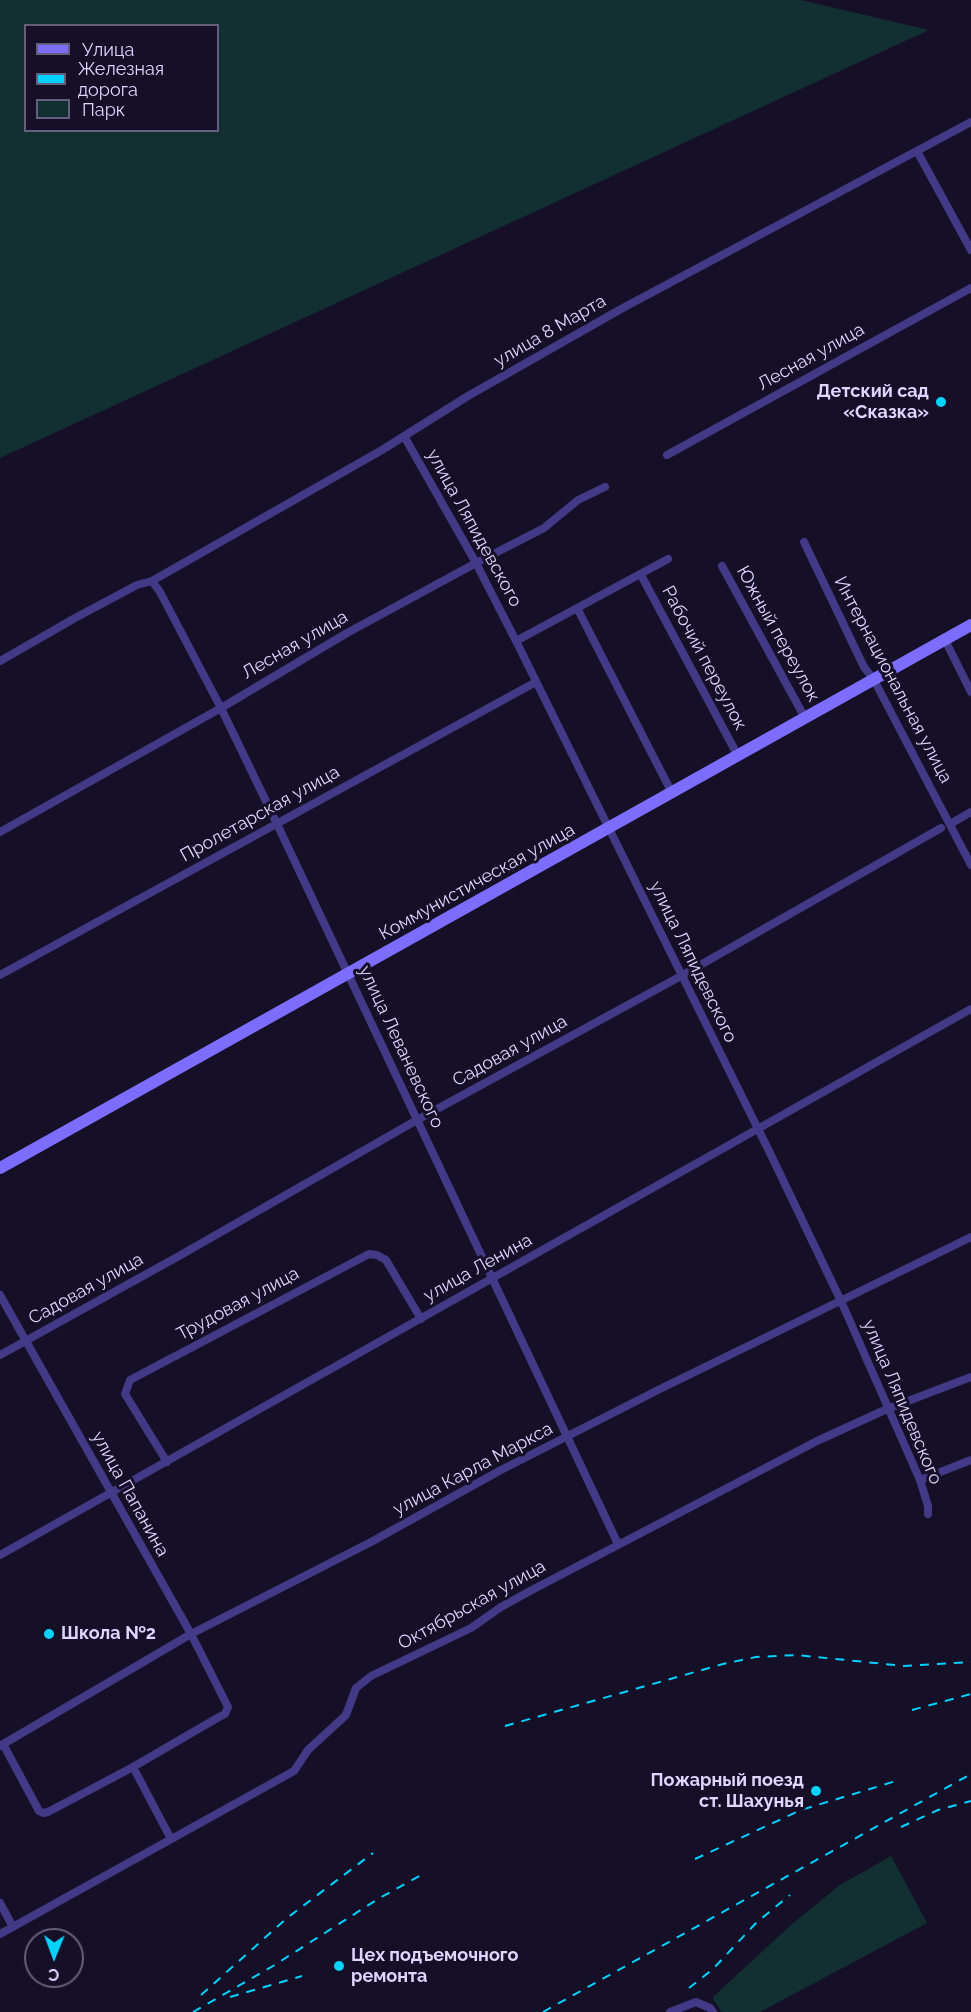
<!DOCTYPE html>
<html>
<head>
<meta charset="utf-8">
<style>
	body { margin:0 }
	#map { position:relative; width:971px; height:2012px; overflow:hidden; background:#150f28; font-family:Raleway,sans-serif }
	canvas { display:block }
	.legend { position:absolute; left:24px; top:24px; width:195px; height:108px; box-sizing:border-box; background:#150f28; border:2px solid #655f7e; margin:0; padding:8px 10px; list-style:none; font-size:18px; color:#ded6ff }
	.legend li { display:flex; align-items:center; gap:12px; height:30px }
	.legend b { width:30px; border:2px solid #655f7e }
	.north { position:absolute; left:24px; top:1928px; width:60px; height:60px; box-sizing:border-box; background:#150f28; border:2px solid #655f7e; border-radius:50%; rotate:181deg; font-size:16px; font-weight:700; line-height:24px; text-align:center; color:#ded6ff }
	.north::after { content:''; display:block; margin:auto; width:21px; height:27px; background:#02d2ff; clip-path:polygon(50% 0,100% 100%,50% 72%,0 100%) }
</style>
</head>
<body>
<div id="map">
<canvas width="971" height="2012"></canvas>
<ul class="legend">
<li><b style="height:8px;background:#7c6dff"></b>Улица</li>
<li><b style="height:8px;background:#02d2ff"></b>Железная дорога</li>
<li><b style="height:16px;background:#123032"></b>Парк</li>
</ul>
<div class="north">С</div>
</div>
<script>
const ctx = document.querySelector('canvas').getContext('2d');
ctx.lineJoin = 'round';
function fillPath(path, color) { ctx.fillStyle = color; ctx.fill(path, 'evenodd'); }
const toPath = rows => new Path2D(rows.map(r => 'M' + r).join(''));
function strokePath(path, color, width, dash) { ctx.strokeStyle = color; ctx.lineWidth = width; ctx.lineCap = dash ? 'butt' : 'round'; ctx.setLineDash(dash || []); ctx.stroke(path); }
function write(font, color, halo, rows, align = 'center') {
  ctx.font = font + ' Raleway,sans-serif'; ctx.lineWidth = 6; ctx.setLineDash([]); ctx.textBaseline = 'middle'; ctx.strokeStyle = halo; ctx.fillStyle = color; for (const [text, x, y, turn = 0] of rows) {
    ctx.save(); ctx.translate(x, y); ctx.rotate((+turn || 0) * Math.PI / 180); ctx.textAlign = isNaN(turn) ? turn : align; if (halo) ctx.strokeText(text, 0, 0); ctx.fillText(text, 0, 0); ctx.restore();
  }
}
fillPath(toPath([
	[0,0,801,0,929,30,0,458],
	[26,26,218,26,218,130,26,130],
	[891,1856,927,1923,760,2012,722,2012,713,1999,714,1996,792,1924,840,1885]
]), '#123032');
strokePath(toPath([
	[917,151,971,250],
	[404,436,476,563,516,641,769,1151,841,1301,920,1480,928,1506,928,1514],
	[667,455,971,288],
	[804,542,864,667,874,680,971,865],
	[722,566,805,718],
	[641,575,738,756],
	[152,581,382,450,468,396,621,309,971,122],
	[577,608,672,793],
	[945,640,971,692],
	[516,641,668,559],
	[0,661,75,618,137,585,152,581,160,592,221,708,277,824,618,1544],
	[950,824,971,812],
	[0,832,221,708,347,633,476,563,544,528,578,500,605,487],
	[0,975,536,682],
	[0,1295,191,1634,228,1707,225,1714,219,1717,133,1767,48,1812,43,1813,39,1811,3,1744],
	[0,1355,179,1256,417,1120,681,976,941,828],
	[167,1462,125,1394,130,1380,369,1254,377,1255,386,1260,421,1319],
	[920,1480,971,1460],
	[0,1555,971,1009],
	[0,1746,191,1634,371,1542,501,1470,660,1389,971,1237],
	[133,1767,171,1839],
	[0,1903,13,1927],
	[0,1934,294,1771,308,1750,346,1715,356,1688,371,1676,471,1628,501,1607,530,1591,817,1441,887,1409,971,1377],
	[670,2012,696,2002,710,2008,713,2012]
]), '#433a87', 8);
strokePath(toPath([
	[0,1168,971,625]
]), '#7c6dff', 12);
strokePath(toPath([
	[912,1710,971,1694],
	[505,1726,723,1664,756,1657,797,1655,904,1666,971,1662],
	[901,1827,938,1810,971,1801],
	[695,1859,801,1810,896,1781],
	[689,1988,713,1969,756,1923,790,1895],
	[201,1995,287,1918,373,1853],
	[230,1997,302,1976],
	[193,2012,273,1966,378,1899,423,1874],
	[543,2012,971,1774]
]), '#02d2ff', 2, [9, 8]);
for (const [x, y, r, color] of [
	[941,402,6,"#02d2ff"],
	[49,1634,6,"#02d2ff"],
	[816,1791,6,"#02d2ff"],
	[339,1966,6,"#02d2ff"]
]) { const dot = new Path2D(); dot.arc(x, y, r, 0, 2 * Math.PI); ctx.fillStyle = color; ctx.fill(dot); strokePath(dot, '#150f28', 2); }
write('18px', '#ded6ff', '#150f28', [
	["улица 8 Марта",550,331,-30],
	["Лесная улица",811,357,-29],
	["улица Ляпидевского",474,528,61],
	["Южный переулок",778,634,61],
	["Лесная улица",295,645,-30],
	["Рабочий переулок",704,658,62],
	["Интернациональная улица",893,680,62],
	["Пролетарская улица",260,814,-29],
	["Коммунистическая улица",477,882,-29],
	["улица Ляпидевского",693,962,64],
	["улица Леваневского",401,1047,65],
	["Садовая улица",510,1051,-29],
	["улица Ленина",478,1268,-29],
	["Садовая улица",86,1289,-29],
	["Трудовая улица",238,1304,-28],
	["улица Ляпидевского",902,1402,67],
	["улица Карла Маркса",473,1469,-28],
	["улица Папанина",130,1494,61],
	["Октябрьская улица",472,1605,-29]
]);
write('bold 18px', '#ded6ff', '#150f28', [
	["Детский сад",929,392],
	["«Сказка»",929,413],
	["Школа №2",61,1634,"left"],
	["Пожарный поезд",804,1781],
	["ст. Шахунья",804,1802],
	["Цех подъемочного",351,1956,"left"],
	["ремонта",351,1977,"left"]
], 'right');
</script>
</body>
</html>
